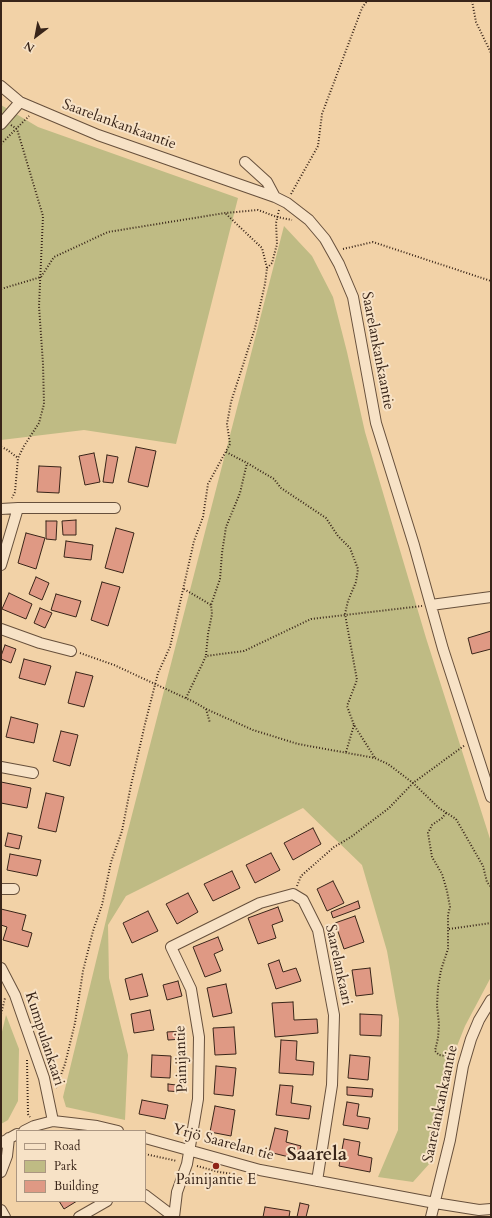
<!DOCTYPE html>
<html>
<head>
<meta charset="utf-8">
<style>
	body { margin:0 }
	#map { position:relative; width:492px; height:1218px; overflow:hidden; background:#f2d2a7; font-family:Cardo,serif }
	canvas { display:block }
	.frame { position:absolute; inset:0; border:2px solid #392519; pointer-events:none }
	.legend { position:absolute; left:16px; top:1130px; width:130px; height:72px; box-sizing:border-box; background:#f7e2c6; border:1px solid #ab9681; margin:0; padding:5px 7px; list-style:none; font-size:12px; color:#392519 }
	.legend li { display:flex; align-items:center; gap:8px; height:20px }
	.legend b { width:20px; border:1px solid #ab9681 }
	.north { position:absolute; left:16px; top:16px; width:40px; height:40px; -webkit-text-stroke:3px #f7e2c6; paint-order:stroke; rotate:212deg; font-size:11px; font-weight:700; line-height:16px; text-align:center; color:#392519 }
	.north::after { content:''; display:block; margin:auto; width:14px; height:18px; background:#392519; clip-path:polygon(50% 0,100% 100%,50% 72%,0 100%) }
</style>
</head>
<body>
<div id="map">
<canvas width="492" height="1218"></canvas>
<div class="frame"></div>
<ul class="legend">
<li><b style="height:5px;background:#f7e2c6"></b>Road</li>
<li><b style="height:11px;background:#bfbb84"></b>Park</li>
<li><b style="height:11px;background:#df9984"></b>Building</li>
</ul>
<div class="north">N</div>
</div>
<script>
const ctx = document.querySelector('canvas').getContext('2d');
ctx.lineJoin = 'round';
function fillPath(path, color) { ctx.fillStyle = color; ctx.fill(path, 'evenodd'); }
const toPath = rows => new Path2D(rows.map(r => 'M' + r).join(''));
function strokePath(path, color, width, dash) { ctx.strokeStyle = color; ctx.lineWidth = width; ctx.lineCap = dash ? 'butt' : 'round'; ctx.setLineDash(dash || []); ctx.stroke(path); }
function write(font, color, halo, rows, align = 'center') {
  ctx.font = font + ' Cardo,serif'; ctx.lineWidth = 4; ctx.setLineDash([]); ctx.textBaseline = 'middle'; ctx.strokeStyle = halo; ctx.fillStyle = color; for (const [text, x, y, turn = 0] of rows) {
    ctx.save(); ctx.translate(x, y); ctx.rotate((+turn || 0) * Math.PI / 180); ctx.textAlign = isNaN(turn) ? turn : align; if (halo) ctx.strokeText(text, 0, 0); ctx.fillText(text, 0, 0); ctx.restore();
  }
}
fillPath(toPath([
	[1,105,38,127,238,198,176,444,84,430,1,440],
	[284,226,312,256,333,297,347,352,365,432,426,638,491,842,491,977,465,1026,449,1066,430,1163,413,1182,378,1177,398,1130,399,1019,387,951,362,865,303,808,126,896,108,925,109,978,128,1055,125,1120,66,1107,63,1097,126,838],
	[6,1015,19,1049,18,1101,8,1120,1,1124,1,1036]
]), '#bfbb84');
const building = toPath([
	[136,447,156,451,148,487,128,482,136,447],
	[94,453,100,482,85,485,79,456,94,453],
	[107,455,118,457,113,483,103,482,107,455],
	[39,466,61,467,59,493,37,492,39,466],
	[76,520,76,535,63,535,62,521,76,520],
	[46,521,57,521,56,540,46,539,46,521],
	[116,528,134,533,123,573,105,568,116,528],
	[26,533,45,538,36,569,18,563,26,533],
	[66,541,93,545,91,560,64,557,66,541],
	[36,577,49,583,42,600,29,594,36,577],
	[102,582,120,587,108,626,91,620,102,582],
	[9,593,32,604,26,619,2,609,9,593],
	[56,594,81,601,76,617,51,610,56,594],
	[40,608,52,613,45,628,34,623,40,608],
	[491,631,491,649,472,654,468,638,491,631],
	[5,645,16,649,11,663,1,659,1,656,5,645],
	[24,659,51,666,45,685,19,678,24,659],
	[76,672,93,676,84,707,68,703,76,672],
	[11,717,38,724,34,743,6,737,11,717],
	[61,731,78,735,70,766,53,761,61,731],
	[1,782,31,788,27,808,1,803,1,782],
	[46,793,64,797,56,832,38,828,46,793],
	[313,828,321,844,293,860,284,843,313,828],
	[8,833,22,836,19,849,5,846,8,833],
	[271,853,280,870,255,883,246,865,271,853],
	[10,854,41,860,37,876,7,870,10,854],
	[232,871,240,888,213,901,204,884,232,871],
	[333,881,344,903,327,911,317,889,333,881],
	[188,893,198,912,177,924,166,904,188,893],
	[358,901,360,908,333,918,331,912,358,901],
	[278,907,283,921,272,925,276,938,258,944,248,918,278,907],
	[1,909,26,915,22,930,32,933,28,947,3,940,7,927,1,925,1,909],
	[148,911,158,931,132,943,123,923,148,911],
	[355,916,364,942,344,949,335,923,355,916],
	[218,937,223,950,214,954,221,971,205,977,193,947,218,937],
	[279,960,283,972,296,968,301,981,276,989,268,964,279,960],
	[370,968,373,994,356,996,352,970,370,968],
	[142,974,148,996,130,1000,125,979,142,974],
	[178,981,182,996,167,1000,163,985,178,981],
	[226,984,232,1013,213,1017,207,988,226,984],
	[293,1002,294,1020,317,1019,318,1033,275,1037,272,1003,293,1002],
	[150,1010,154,1030,134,1033,131,1014,150,1010],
	[360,1014,382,1015,381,1036,360,1035,360,1014],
	[234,1027,236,1054,215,1055,213,1028,234,1027],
	[183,1031,183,1039,168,1040,167,1032,183,1031],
	[281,1040,297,1041,296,1060,314,1062,313,1075,279,1073,281,1040],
	[152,1055,171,1056,170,1078,151,1077,152,1055],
	[350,1055,370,1057,368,1080,348,1078,350,1055],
	[216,1066,236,1068,233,1096,214,1094,216,1066],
	[168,1084,184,1086,183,1092,168,1091,168,1084],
	[280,1085,293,1086,291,1103,311,1106,309,1119,276,1115,280,1085],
	[347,1087,373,1089,372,1097,347,1095,347,1087],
	[142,1100,168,1105,165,1119,139,1114,142,1100],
	[347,1102,359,1104,357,1116,370,1118,368,1129,343,1125,347,1102],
	[215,1106,235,1110,231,1136,210,1132,215,1106],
	[275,1128,288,1131,286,1142,301,1146,297,1159,269,1152,275,1128],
	[344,1139,360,1142,358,1155,372,1158,370,1172,339,1166,344,1139],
	[59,1201,77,1201,64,1209,59,1201],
	[300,1203,309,1205,306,1217,297,1217,300,1203],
	[265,1207,290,1211,289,1217,263,1217,265,1207]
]);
fillPath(building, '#df9984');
strokePath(building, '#392519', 1);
const minor = toPath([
	[1,86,20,102,98,135,275,197,287,203,309,220,325,239,339,264,353,297,376,423,414,545,443,649,491,797],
	[1,124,20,102],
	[245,162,267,182,275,197],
	[1,509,18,508],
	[1,565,18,508,115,508],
	[431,605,491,597],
	[1,629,40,643,71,651],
	[1,767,33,773],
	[1,889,14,889],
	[1,968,15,995,44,1078,53,1121],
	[24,1131,34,1126,53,1121,97,1126,118,1131],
	[145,1138,260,1170,435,1203,479,1210,491,1209],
	[1,1143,17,1134],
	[1,1172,7,1156,9,1138],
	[145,1195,174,1217],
	[1,1210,5,1217],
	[79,1217,107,1201],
	[174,1217,177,1192,187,1164,198,1099,199,1037,191,989,171,947,260,903,293,894,303,900,318,930,334,1015,332,1085,317,1181],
	[431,1217,450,1140,463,1066,471,1039,479,1020,491,1000]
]);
strokePath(minor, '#67503c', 12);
strokePath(toPath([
	[472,1,476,22,491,53],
	[11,125,17,129,43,216,39,306,43,364,44,404,39,423,24,446,18,458,15,492,12,498],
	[1,144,29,116],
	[291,194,318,146,322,114,362,8,367,1],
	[343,249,373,242,491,281],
	[267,268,272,263,277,244,276,223,279,210],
	[1,289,41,277,54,257,108,232,225,213,258,210,277,217,292,220],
	[1,447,6,449,18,458],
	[226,452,247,463,274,479,281,488,326,518,338,536,350,548,358,569,356,582,348,601,345,614,357,680,347,706,354,725,375,758],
	[184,589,211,605],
	[80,653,114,665,194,702,206,709,210,723],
	[206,655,208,634,212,614,211,605,220,579,222,553,226,527,240,493,247,463],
	[186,698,206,656,244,651,311,619,422,606],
	[206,709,253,730,298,744,375,758,388,764,413,783,439,808,456,819,483,866,487,882,491,887],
	[346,752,354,725],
	[446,813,442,818,432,825,428,833,432,857,442,874,447,891,450,907,448,915,448,949,441,970,438,987,437,1006,439,1024,438,1038,435,1051,439,1055,455,1057],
	[297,886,301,876,334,847,351,837,389,808,413,783,465,745],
	[449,929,491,923],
	[1,1014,5,998],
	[27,1060,28,1114,30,1117],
	[56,1088,65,1064,75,1023,83,971,93,931,102,905,111,862,122,831,131,785,145,724,158,673,170,647,194,541,203,517,208,484,230,444,227,424,231,402,255,328,265,284,267,268,262,248,225,213],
	[145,1154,177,1161],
	[197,1166,219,1172,233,1174]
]), '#392519', 2, [1, 2]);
strokePath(minor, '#f7e2c6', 10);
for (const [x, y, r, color] of [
	[216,1166,4,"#8f2418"]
]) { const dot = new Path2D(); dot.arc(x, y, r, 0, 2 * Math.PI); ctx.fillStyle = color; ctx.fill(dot); strokePath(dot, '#f7e2c6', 1.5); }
write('15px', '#392519', '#f7e2c6', [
	["Saarelankankaantie",119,125,20],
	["Saarelankankaantie",377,351,79],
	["Saarelankaari",338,965,78],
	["Kumpulankaari",44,1039,72],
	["Painijantie",182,1059,-92],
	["Saarelankankaantie",441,1104,-78],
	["Yrjö Saarelan tie",223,1143,15]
]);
write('15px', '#392519', '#f7e2c6', [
	["Painijantie E",216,1181]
]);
write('bold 19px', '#392519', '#f7e2c6', [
	["Saarela",317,1156]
]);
</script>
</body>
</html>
